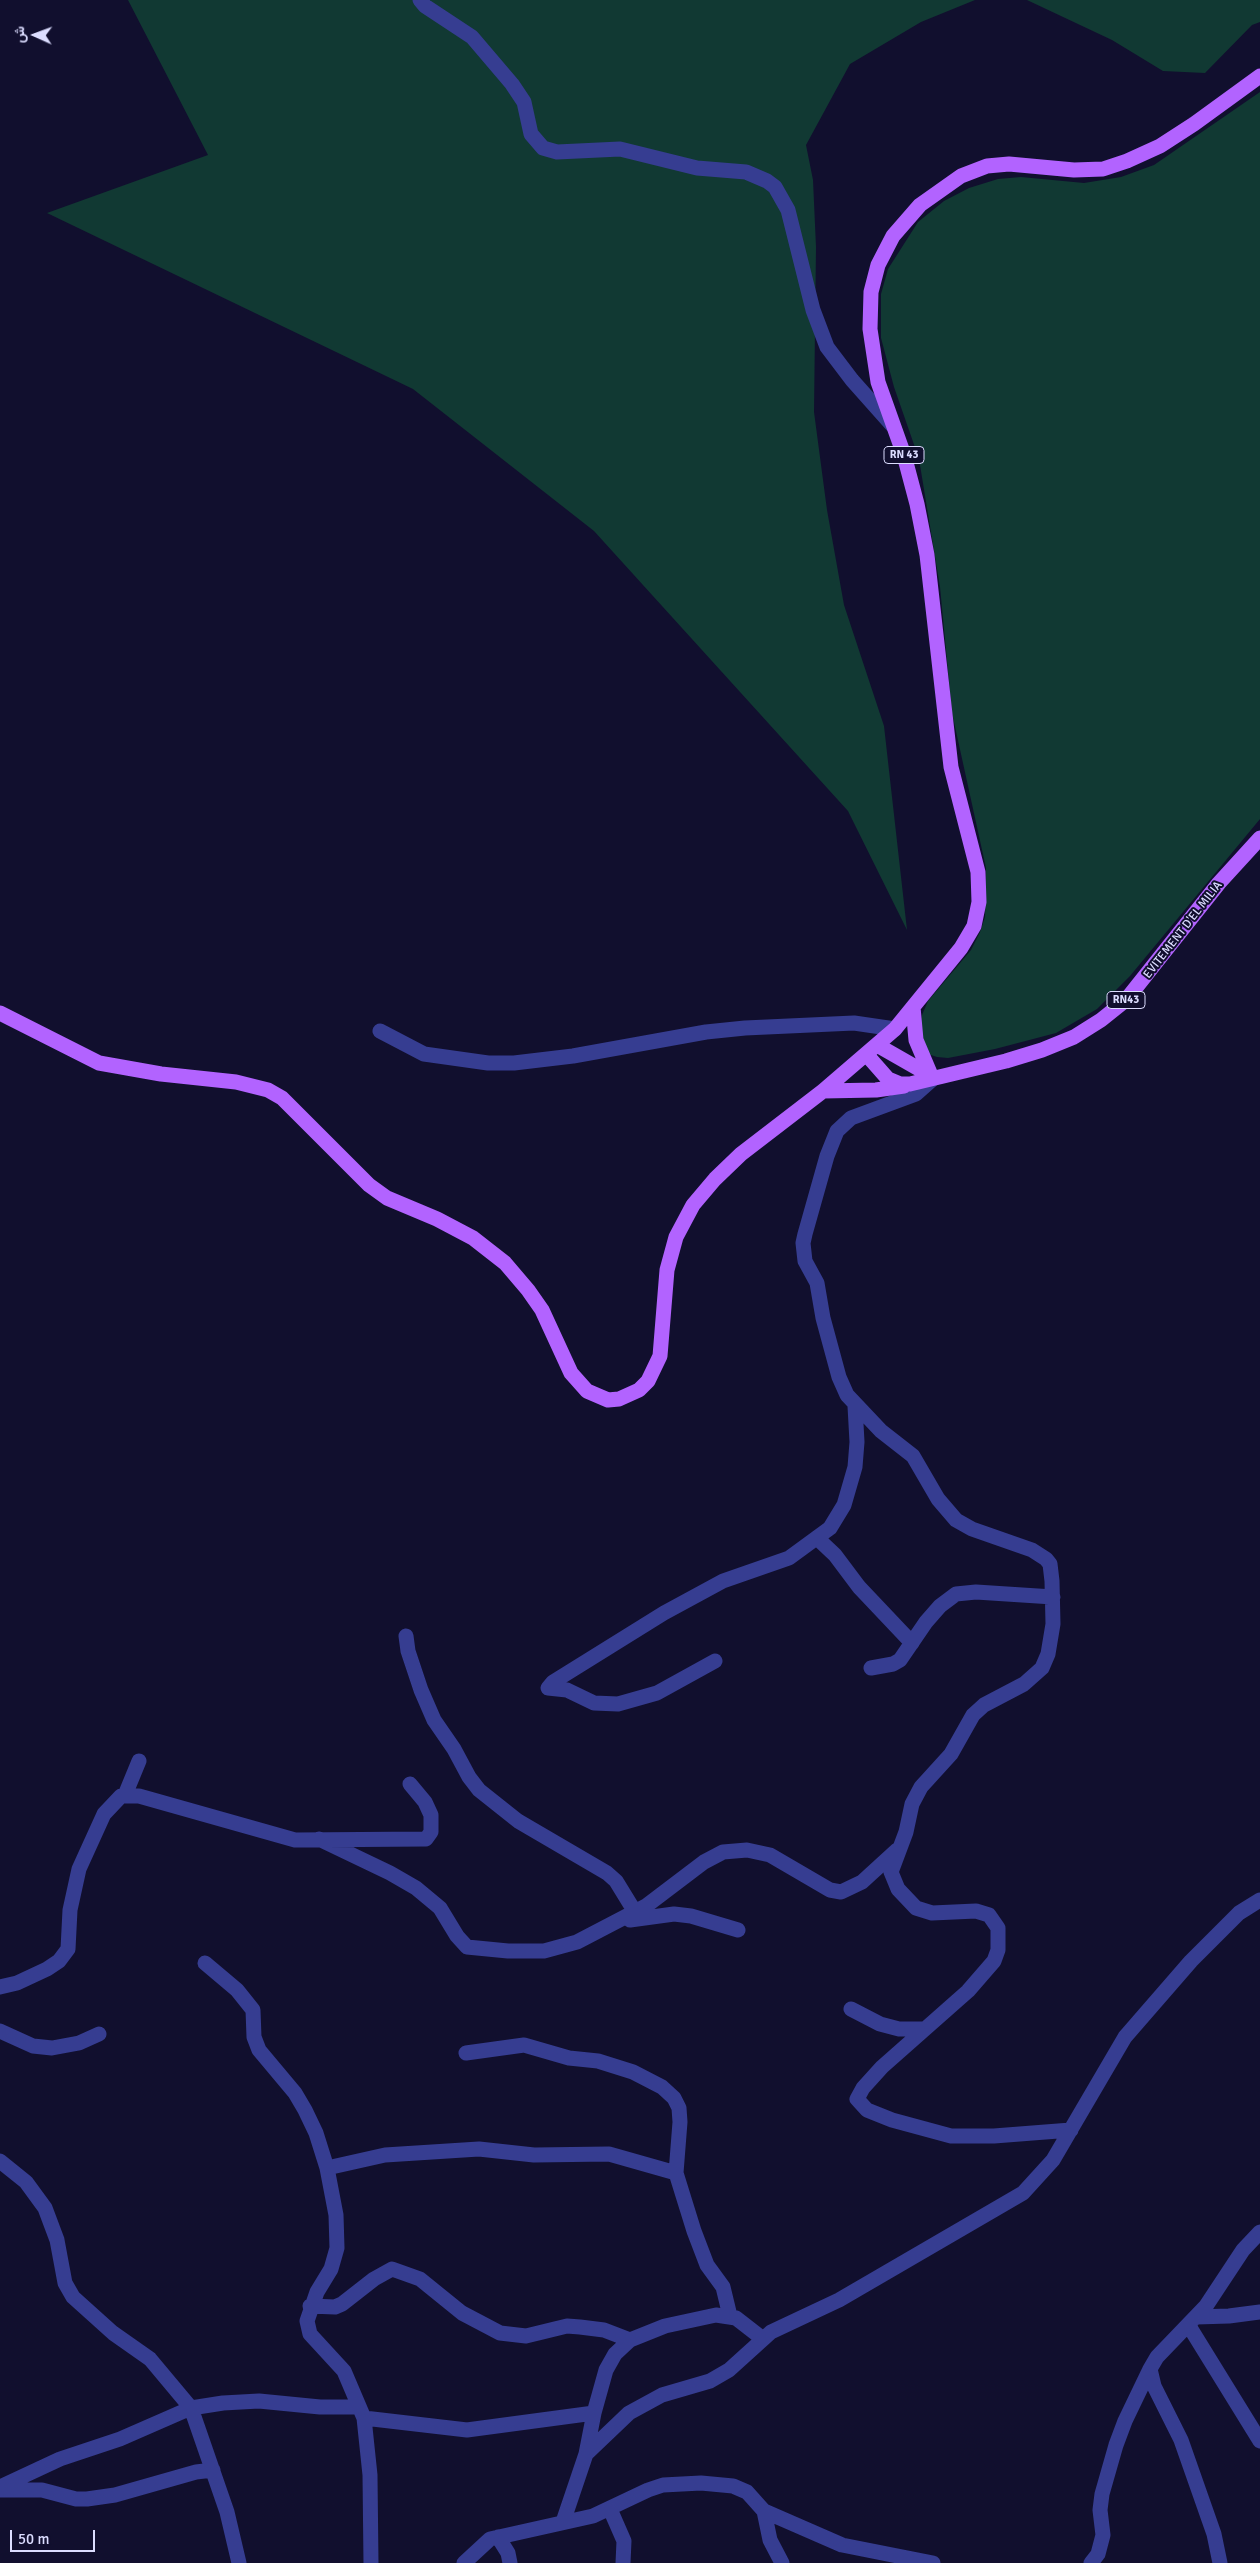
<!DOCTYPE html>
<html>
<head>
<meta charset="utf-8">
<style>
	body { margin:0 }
	#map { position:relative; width:1260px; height:2563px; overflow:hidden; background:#110f2e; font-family:Signika,Vazirmatn,sans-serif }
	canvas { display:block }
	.north { position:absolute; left:10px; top:10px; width:50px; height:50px; -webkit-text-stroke:4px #110f2e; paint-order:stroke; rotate:272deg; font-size:14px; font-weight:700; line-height:20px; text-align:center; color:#dcddff }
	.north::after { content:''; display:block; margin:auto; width:18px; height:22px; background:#dcddff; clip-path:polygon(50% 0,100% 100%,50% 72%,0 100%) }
	.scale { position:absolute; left:10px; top:2530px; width:85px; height:22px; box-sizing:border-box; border:2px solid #dcddff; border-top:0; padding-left:6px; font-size:15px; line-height:18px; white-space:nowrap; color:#dcddff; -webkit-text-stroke:4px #110f2e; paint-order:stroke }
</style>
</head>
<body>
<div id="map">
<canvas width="1260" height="2563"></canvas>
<div class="north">ش</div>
<div class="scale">50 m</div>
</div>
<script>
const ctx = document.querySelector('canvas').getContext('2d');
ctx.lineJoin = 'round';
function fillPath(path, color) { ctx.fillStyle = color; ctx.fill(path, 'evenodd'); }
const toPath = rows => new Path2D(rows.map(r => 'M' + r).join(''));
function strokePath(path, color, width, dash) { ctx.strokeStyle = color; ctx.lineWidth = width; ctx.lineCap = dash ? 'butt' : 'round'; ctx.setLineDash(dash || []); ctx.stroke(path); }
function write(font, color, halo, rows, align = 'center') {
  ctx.font = font + ' Signika,sans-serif'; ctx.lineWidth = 4; ctx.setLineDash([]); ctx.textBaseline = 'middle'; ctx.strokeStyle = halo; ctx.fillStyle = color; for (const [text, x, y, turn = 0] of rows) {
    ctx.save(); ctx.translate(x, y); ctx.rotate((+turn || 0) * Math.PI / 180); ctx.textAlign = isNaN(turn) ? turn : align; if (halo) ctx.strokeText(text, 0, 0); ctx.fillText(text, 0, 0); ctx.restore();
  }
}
fillPath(toPath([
	[128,0,975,0,921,22,850,64,806,145,813,180,816,247,814,412,827,510,844,605,884,726,907,930,848,811,594,531,413,389,47,213,208,155],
	[1027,0,1260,0,1260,22,1252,25,1205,73,1163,71,1112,40],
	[1260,92,1260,819,1130,976,1097,1009,1056,1033,995,1049,948,1058,937,1057,928,1054,919,1037,922,1015,928,1001,971,950,980,932,985,917,986,868,952,713,940,587,919,459,894,387,881,338,881,294,888,269,918,222,944,201,969,188,998,179,1021,177,1084,183,1121,177,1154,165]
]), '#113933');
strokePath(toPath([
	[420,0,425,6,472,37,512,84,524,102,531,134,543,148,557,152,620,149,697,168,746,172,767,181,775,187,788,210,813,310,827,347,852,380,892,425],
	[380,1031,424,1054,488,1063,514,1063,573,1056,706,1032,745,1028,854,1023,895,1029],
	[934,1078,916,1094,851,1118,837,1131,827,1156,805,1234,803,1243,805,1261,817,1283,823,1318,839,1377,847,1395,881,1431,913,1456,938,1499,956,1520,972,1529,1032,1550,1046,1559,1050,1564,1052,1581,1053,1624,1048,1654,1042,1668,1024,1684,984,1705,973,1715,951,1754,921,1787,912,1804,906,1832,891,1872,898,1889,916,1908,932,1913,976,1911,989,1915,998,1928,998,1950,994,1961,968,1991,882,2067,863,2088,857,2099,867,2110,892,2120,951,2136,994,2136,1071,2130],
	[817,1538,835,1555,859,1587,912,1643],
	[406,1636,408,1651,421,1690,434,1720,454,1749,469,1777,479,1790,518,1821,607,1873,616,1881,635,1912],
	[715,1661,657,1693,618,1704,594,1703,567,1690,548,1688,553,1682,664,1613,723,1581,789,1558,830,1528,844,1505,855,1467,857,1442,855,1406],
	[871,1668,893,1664,900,1660,926,1622,940,1606,956,1594,976,1592,1053,1597],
	[125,1795,139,1761],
	[319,1839,390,1873,416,1888,440,1908,457,1936,467,1947,508,1951,544,1951,577,1942,646,1906,704,1862,723,1852,747,1850,770,1855,830,1890,841,1892,862,1882,897,1850],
	[630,1920,674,1914,691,1916,738,1930],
	[205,1963,237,1990,253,2010,254,2037,259,2050,295,2093,305,2110,316,2133,327,2168,336,2215,337,2248,331,2269,317,2292,307,2321,310,2334,344,2371,364,2418,370,2475,371,2563],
	[0,1987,17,1983,47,1969,59,1961,68,1949,70,1910,79,1869,104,1814,121,1796,139,1796,295,1840,426,1839,431,1832,431,1815,425,1802,410,1784],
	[851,2009,880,2024,899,2029,923,2029],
	[0,2031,33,2046,52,2048,79,2043,99,2034],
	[466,2053,524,2045,569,2058,598,2061,633,2072,662,2087,674,2098,679,2108,680,2122,676,2173,694,2231,707,2265,723,2287,730,2316],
	[0,2161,26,2182,45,2208,57,2240,65,2283,73,2297,113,2333,150,2359,191,2408,223,2403,259,2401,320,2407,359,2407],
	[327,2168,385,2155,479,2149,534,2155,609,2154,676,2173],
	[310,2306,335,2307,342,2304,374,2279,392,2269,420,2279,462,2313,500,2333,526,2336,567,2326,580,2327,604,2330,630,2340],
	[1196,2317,1229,2316,1260,2312],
	[1189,2326,1260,2441],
	[364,2418,467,2430,594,2413],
	[586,2454,594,2413,606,2370,615,2354,630,2340,665,2326,716,2315,736,2318,763,2339],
	[0,2487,60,2459,120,2439,191,2408,227,2512,239,2563],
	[0,2490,42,2490,76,2499,87,2499,115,2495,196,2472,213,2470],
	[610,2509,624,2541,623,2563],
	[764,2511,842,2545,933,2563],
	[563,2522,586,2454,629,2413,662,2395,710,2381,729,2370,771,2332,839,2300,1023,2193,1053,2160,1125,2037,1191,1961,1239,1913,1260,1900],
	[498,2537,508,2553,510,2563],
	[464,2563,490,2539,593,2516,648,2490,663,2485,701,2483,733,2486,747,2492,764,2511,770,2540,782,2563],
	[1091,2563,1098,2554,1103,2535,1100,2510,1102,2494,1116,2445,1125,2421,1150,2369],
	[1220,2563,1214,2534,1181,2440,1154,2386,1150,2369,1157,2357,1206,2306,1243,2250,1260,2232]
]), '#363d91', 15);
strokePath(toPath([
	[913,1007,916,1040,930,1073],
	[0,1013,99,1063,161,1074,236,1082,268,1090,282,1098,369,1185,387,1198,437,1219,473,1238,505,1263,528,1290,542,1310,571,1373,587,1391,608,1400,619,1399,639,1390,648,1381,660,1356,667,1270,676,1237,693,1205,715,1179,741,1154,823,1091,895,1029,961,948,974,926,979,902,978,872,951,767,927,555,917,504,904,455,878,382,870,329,871,292,878,265,893,236,920,205,961,176,987,166,1009,164,1074,170,1103,169,1127,161,1160,146,1194,124,1260,76],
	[877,1045,933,1077],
	[866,1054,888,1079,900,1084,910,1084,1006,1061,1042,1050,1074,1037,1101,1020,1126,1000,1219,883,1260,838],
	[823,1091,876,1090,904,1086]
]), '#b263ff', 15);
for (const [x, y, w] of [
	[904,455,40],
	[1126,1000,38]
]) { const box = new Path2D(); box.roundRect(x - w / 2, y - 8.5, w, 17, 4); ctx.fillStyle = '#110f2e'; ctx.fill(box); strokePath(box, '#dcddff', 1); }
write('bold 11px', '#dcddff', null, [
	["RN 43",904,455],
	["RN43",1126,1000]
]);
write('12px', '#dcddff', '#110f2e', [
	["EVITEMENT D'EL MILIA",1183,930,-52]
]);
</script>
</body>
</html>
